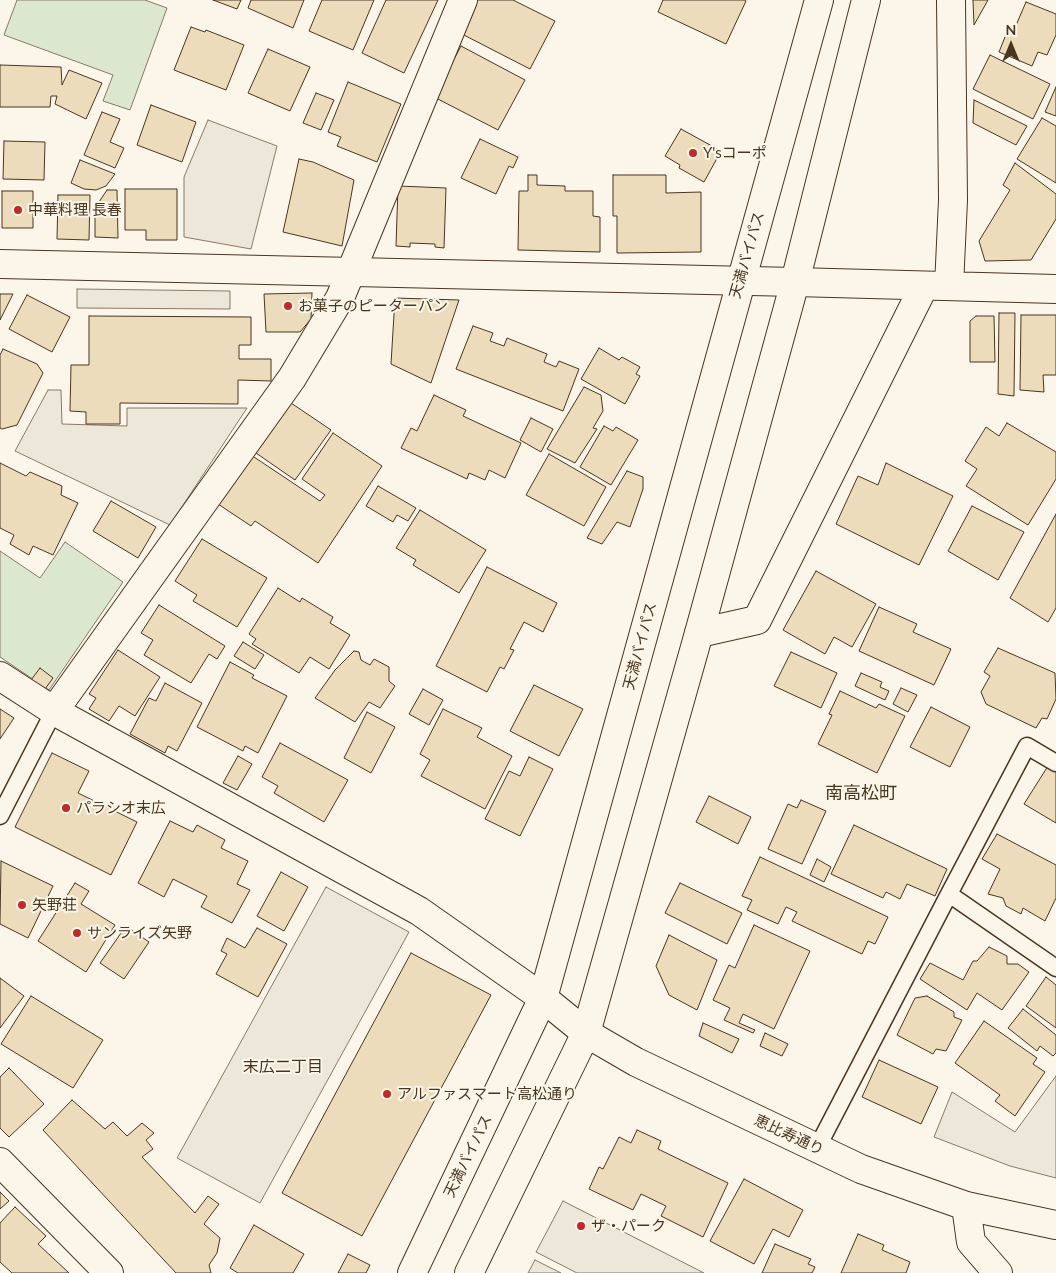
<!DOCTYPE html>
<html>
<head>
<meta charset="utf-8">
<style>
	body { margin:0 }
	#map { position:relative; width:1056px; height:1273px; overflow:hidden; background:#fbf6e9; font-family:Lato,sans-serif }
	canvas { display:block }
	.north { position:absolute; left:986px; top:20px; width:50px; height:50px; -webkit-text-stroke:4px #fbf6e9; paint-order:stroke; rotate:0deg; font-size:14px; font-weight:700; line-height:20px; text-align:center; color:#4a3520 }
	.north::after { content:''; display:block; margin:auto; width:18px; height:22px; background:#4a3520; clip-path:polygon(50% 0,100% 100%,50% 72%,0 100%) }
</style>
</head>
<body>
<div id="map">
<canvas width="1056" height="1273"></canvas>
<div class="north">N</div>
</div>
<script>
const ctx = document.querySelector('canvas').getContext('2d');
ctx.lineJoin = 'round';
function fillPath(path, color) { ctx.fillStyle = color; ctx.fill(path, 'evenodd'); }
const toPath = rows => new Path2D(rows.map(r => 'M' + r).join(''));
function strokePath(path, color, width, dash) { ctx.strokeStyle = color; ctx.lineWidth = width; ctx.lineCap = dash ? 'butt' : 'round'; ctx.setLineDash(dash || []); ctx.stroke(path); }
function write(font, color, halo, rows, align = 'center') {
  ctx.font = font + ' Lato,"Noto Sans JP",sans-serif'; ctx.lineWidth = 4; ctx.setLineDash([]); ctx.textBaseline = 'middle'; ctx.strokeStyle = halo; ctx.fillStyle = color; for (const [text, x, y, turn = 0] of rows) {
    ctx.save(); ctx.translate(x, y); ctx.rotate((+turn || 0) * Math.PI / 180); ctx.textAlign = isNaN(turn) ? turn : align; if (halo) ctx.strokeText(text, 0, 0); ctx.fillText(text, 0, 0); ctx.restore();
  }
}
const green = toPath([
	[17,0,145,0,167,8,130,110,103,101,113,75,4,35,17,0],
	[65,542,123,582,49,690,0,657,0,551,40,578,65,542]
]);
fillPath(green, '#dce7d0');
strokePath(green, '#887966', 1);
const parking = toPath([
	[208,120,277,146,251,249,184,237,184,177,208,120],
	[77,289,230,291,230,309,77,308,77,289],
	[48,390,61,390,62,424,127,426,127,408,247,408,170,525,15,451,48,390],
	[326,887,409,932,260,1203,177,1158,326,887],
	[1056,1076,1056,1178,1010,1166,934,1137,952,1092,1015,1132,1056,1076],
	[563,1201,704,1273,577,1273,536,1252,563,1201],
	[535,1260,561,1273,528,1273,535,1260]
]);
fillPath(parking, '#ede7d9');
strokePath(parking, '#887966', 1);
const building = toPath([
	[213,0,241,0,237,9,213,0],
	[251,0,304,0,293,28,248,8,251,0],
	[322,0,374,0,353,50,309,31,322,0],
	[386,0,438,0,404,73,362,53,386,0],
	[475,0,513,0,555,21,530,69,458,32,475,0],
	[663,0,745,0,746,1,726,44,658,12,663,0],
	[973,0,988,0,974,25,973,0],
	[1026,2,1056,14,1056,35,1047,55,1038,52,1032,66,999,52,1009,27,1014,30,1026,2],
	[191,27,205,32,206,30,244,45,226,90,174,70,191,27],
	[461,46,525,80,498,130,434,97,461,46],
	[268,49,310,67,290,111,248,93,268,49],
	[990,55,1050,84,1033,119,973,89,990,55],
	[0,65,61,67,62,85,69,70,102,83,86,119,55,104,57,96,51,96,50,107,0,107,0,65],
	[348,82,401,104,377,162,337,146,341,137,328,132,348,82],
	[1056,87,1056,116,1045,112,1056,87],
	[316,93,334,100,321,130,303,123,316,93],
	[974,100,1027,126,1016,145,973,123,974,100],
	[151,105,196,122,182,162,137,145,151,105],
	[102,112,120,119,110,142,124,148,115,168,84,155,102,112],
	[1042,118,1056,126,1056,183,1017,159,1042,118],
	[681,129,721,151,704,182,679,168,680,165,665,156,681,129],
	[480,139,518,157,513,168,509,166,496,194,461,178,480,139],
	[4,141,45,142,44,180,3,179,4,141],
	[299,159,313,162,354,180,342,246,283,232,299,159],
	[80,160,115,174,106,186,96,190,84,189,71,183,80,160],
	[1015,163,1056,194,1056,219,1031,260,985,261,979,241,1010,190,1003,185,1015,163],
	[528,175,537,175,537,185,565,186,565,191,593,191,593,216,600,217,600,252,518,250,519,191,528,191,528,175],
	[613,175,666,175,666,193,701,192,701,252,617,253,617,216,613,216,613,175],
	[398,186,446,188,444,248,435,247,435,244,410,243,410,247,396,246,398,186],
	[125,189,177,189,177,240,146,240,146,230,125,230,125,189],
	[107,190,117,190,118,238,95,237,95,208,107,190],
	[2,191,33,191,33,228,2,228,2,191],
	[58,195,90,195,89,240,57,239,58,195],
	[312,293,311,319,300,332,266,332,264,294,312,293],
	[0,294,13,294,0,320,0,294],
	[27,295,70,317,52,352,9,329,27,295],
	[395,298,459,300,431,383,391,364,395,298],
	[999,313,1015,313,1014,396,998,394,999,313],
	[1021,315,1056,315,1056,375,1043,375,1044,392,1020,390,1021,315],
	[89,316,251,317,251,345,239,345,239,359,271,359,271,381,238,380,238,404,120,403,120,424,86,424,86,412,70,411,71,365,89,365,89,316],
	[976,316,994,316,995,362,970,362,970,321,976,316],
	[473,326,493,333,490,341,504,346,507,338,547,354,544,362,556,367,559,361,579,369,563,411,456,369,473,326],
	[599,348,619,360,622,357,640,367,636,374,640,376,625,404,581,379,599,348],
	[3,349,37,364,43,373,17,425,2,429,0,428,0,355,3,349],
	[584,387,601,395,603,411,593,428,597,429,575,463,547,449,584,387],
	[434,395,466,410,463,416,521,443,505,478,489,470,485,480,469,473,467,479,401,448,411,428,417,431,434,395],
	[291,403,331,430,295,480,256,453,291,403],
	[531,418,553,429,541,452,520,440,531,418],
	[1007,423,1056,452,1056,479,1028,525,966,486,977,469,965,461,986,427,999,436,1007,423],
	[604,426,613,431,616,427,638,440,611,485,580,467,604,426],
	[333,433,382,466,318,563,255,521,251,526,218,504,251,455,320,501,325,495,302,479,333,433],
	[549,454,606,487,584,526,526,495,549,454],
	[0,463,26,476,30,472,62,486,61,495,78,503,53,555,33,546,29,555,10,544,14,535,0,528,0,463],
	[886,463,953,496,919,565,836,524,858,476,878,485,886,463],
	[627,471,643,477,643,489,630,527,617,522,602,544,587,538,627,471],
	[378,486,416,508,408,521,397,515,393,522,366,506,378,486],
	[111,501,156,527,138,558,93,531,111,501],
	[972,506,1024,532,998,580,948,551,972,506],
	[420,510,486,550,459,593,413,565,416,560,396,548,420,510],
	[1056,514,1056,608,1048,622,1010,598,1056,514],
	[202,539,267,578,237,627,193,601,197,595,175,581,202,539],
	[487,567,557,603,543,632,524,622,510,649,514,650,504,669,500,667,487,692,436,666,487,567],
	[816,571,876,604,852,647,834,637,825,654,783,630,816,571],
	[278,588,300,602,302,598,333,617,330,623,350,635,329,669,310,657,299,673,252,644,256,639,249,634,278,588],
	[159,605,225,646,217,659,209,654,191,683,144,655,153,640,141,633,159,605],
	[879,607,917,624,913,632,951,649,934,685,859,651,879,607],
	[243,642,264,655,255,669,234,656,243,642],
	[998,648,1055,673,1056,699,1047,719,1042,718,1036,728,986,704,981,692,990,676,984,672,998,648],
	[118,650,160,677,135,716,119,706,109,721,89,709,96,698,89,694,118,650],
	[354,651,359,652,361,660,370,665,374,659,389,667,389,681,395,686,380,708,369,702,355,722,315,698,335,670,354,651],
	[791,652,837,673,821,708,774,686,791,652],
	[230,662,254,675,252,678,287,696,258,753,245,746,243,751,197,727,230,662],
	[40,668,53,678,45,689,31,680,40,668],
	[861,673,882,682,880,687,889,691,885,700,855,686,861,673],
	[165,683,202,703,177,751,168,746,165,753,130,734,149,698,156,701,165,683],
	[534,685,583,709,559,756,510,731,534,685],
	[901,688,917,695,908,712,893,704,901,688],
	[423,689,443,700,429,725,409,714,423,689],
	[840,691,876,708,879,704,905,716,877,773,818,744,832,715,829,714,840,691],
	[931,707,970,727,950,767,910,747,931,707],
	[0,709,14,718,0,739,0,709],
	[443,709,482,728,477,737,512,756,485,809,421,776,430,760,420,754,443,709],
	[367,712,395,727,371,773,344,758,367,712],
	[280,743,348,780,324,822,274,793,278,786,262,777,280,743],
	[52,753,89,771,78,793,137,822,111,875,15,827,52,753],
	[238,756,252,764,237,790,223,783,238,756],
	[529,757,553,769,520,836,485,819,509,771,520,776,529,757],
	[1048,766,1056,771,1056,823,1024,804,1048,766],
	[709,796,751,817,738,844,696,822,709,796],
	[801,800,826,811,802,864,768,849,788,804,797,808,801,800],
	[170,821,193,832,197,825,225,840,221,848,248,861,237,884,250,890,232,923,201,907,207,896,173,879,164,897,138,883,170,821],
	[854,825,947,869,935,896,907,884,900,899,886,892,883,898,831,874,854,825],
	[997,834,1056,865,1056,898,1045,921,1023,908,1021,914,1006,906,1003,898,988,894,1000,869,982,859,997,834],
	[760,857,888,917,875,944,868,941,862,954,792,921,797,912,786,907,778,924,747,910,752,900,742,896,760,857],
	[817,859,831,867,824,882,810,875,817,859],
	[1,861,53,886,28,938,0,924,1,861],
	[281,872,308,887,284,931,257,916,281,872],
	[75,883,89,891,81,904,115,925,86,972,38,941,75,883],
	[680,883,742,913,727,944,665,913,680,883],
	[754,925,810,951,774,1029,743,1014,739,1023,755,1030,753,1033,724,1020,730,1008,713,1000,729,965,735,968,754,925],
	[126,926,149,942,124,979,100,963,126,926],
	[257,928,287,944,258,997,216,974,227,954,221,951,227,938,245,948,257,928],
	[669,935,717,960,697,1010,669,995,656,966,669,935],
	[989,947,1007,956,1007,964,1018,964,1029,972,1002,1010,977,993,967,1010,920,979,930,963,963,980,973,961,977,961,989,947],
	[411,953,491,995,362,1236,282,1193,411,953],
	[1046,977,1056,985,1056,1028,1026,1006,1046,977],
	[0,978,24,996,0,1028,0,978],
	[31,996,103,1040,73,1088,1,1044,31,996],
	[927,996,954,1012,954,1017,962,1020,946,1051,936,1049,933,1054,897,1035,915,998,927,996],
	[1023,1009,1056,1035,1056,1053,1053,1056,1040,1046,1037,1051,1008,1028,1023,1009],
	[984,1021,1037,1058,1033,1064,1045,1072,1015,1116,995,1101,1000,1095,955,1063,984,1021],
	[703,1023,739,1039,732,1053,699,1036,703,1023],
	[765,1033,788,1044,782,1056,760,1046,765,1033],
	[879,1060,938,1087,921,1124,862,1097,879,1060],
	[9,1068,44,1104,9,1137,0,1128,0,1077,9,1068],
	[72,1100,105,1129,113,1122,127,1136,142,1123,154,1133,146,1140,153,1149,142,1157,195,1213,208,1196,219,1204,204,1224,220,1238,217,1253,209,1265,211,1273,176,1273,43,1130,72,1100],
	[637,1130,661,1141,658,1149,728,1183,703,1237,661,1216,666,1206,641,1194,633,1210,589,1189,599,1167,603,1169,619,1137,631,1143,637,1130],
	[744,1179,803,1210,789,1237,773,1229,754,1264,710,1241,744,1179],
	[0,1192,9,1201,0,1209,0,1192],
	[15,1207,46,1236,38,1244,69,1273,12,1273,0,1262,0,1223,15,1207],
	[254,1225,304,1254,293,1273,238,1273,230,1268,254,1225],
	[858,1234,884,1245,882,1250,910,1262,906,1273,841,1273,858,1234],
	[775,1244,811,1259,808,1264,815,1267,812,1273,762,1273,775,1244],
	[348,1254,370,1265,366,1273,338,1273,348,1254]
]);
fillPath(building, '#ecdcbc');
strokePath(building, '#4a3520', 1);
const service = toPath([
	[0,816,54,711],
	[949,894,1027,746,1056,763],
	[817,1148,949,894,1056,968]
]);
const minor = toPath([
	[795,282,1056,289],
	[949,286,953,200,951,0],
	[699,633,757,620,924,286],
	[0,676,54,711,419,911,543,998],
	[54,711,292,378,340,298,463,0],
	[0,1162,109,1273],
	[966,1206,971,1242,998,1273]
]);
const tertiary = toPath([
	[0,264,795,282],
	[543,998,586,1033,636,1062,861,1169,966,1206,1056,1225]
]);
const trunk = toPath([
	[412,1273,543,998,819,0],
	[469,1273,586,1033,699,633,795,282,866,0]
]);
strokePath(service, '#4a3520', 19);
strokePath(minor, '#4a3520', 30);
strokePath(tertiary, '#4a3520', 30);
strokePath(trunk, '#4a3520', 30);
strokePath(service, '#fbf6e9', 16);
strokePath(minor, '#fbf6e9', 28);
strokePath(tertiary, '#fbf6e9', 28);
strokePath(trunk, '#fbf6e9', 28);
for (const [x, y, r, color] of [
	[693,153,5,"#c62828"],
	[18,210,5,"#c62828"],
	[288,306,5,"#c62828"],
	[66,808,5,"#c62828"],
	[22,905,5,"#c62828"],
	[77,933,5,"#c62828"],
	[387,1094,5,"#c62828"],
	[581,1226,5,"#c62828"]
]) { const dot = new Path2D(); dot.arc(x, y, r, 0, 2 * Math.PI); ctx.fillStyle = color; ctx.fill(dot); strokePath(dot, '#fbf6e9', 2); }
write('15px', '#4a3520', '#fbf6e9', [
	["Y'sコーポ",703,153],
	["中華料理 長春",28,210],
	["お菓子のピーターパン",298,306],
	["パラシオ末広",76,808],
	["矢野荘",32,905],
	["サンライズ矢野",87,933],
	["アルファスマート高松通り",397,1094],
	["ザ・パーク",591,1226]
], 'left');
write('15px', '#4a3520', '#fbf6e9', [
	["天満バイパス",747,255,-74],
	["天満バイパス",640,646,-75],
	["恵比寿通り",789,1135,25],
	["天満バイパス",468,1156,-64]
]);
write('16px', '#4a3520', '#fbf6e9', [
	["末広二丁目",283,1067]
]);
write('18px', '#4a3520', '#fbf6e9', [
	["南高松町",861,793]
]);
</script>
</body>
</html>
